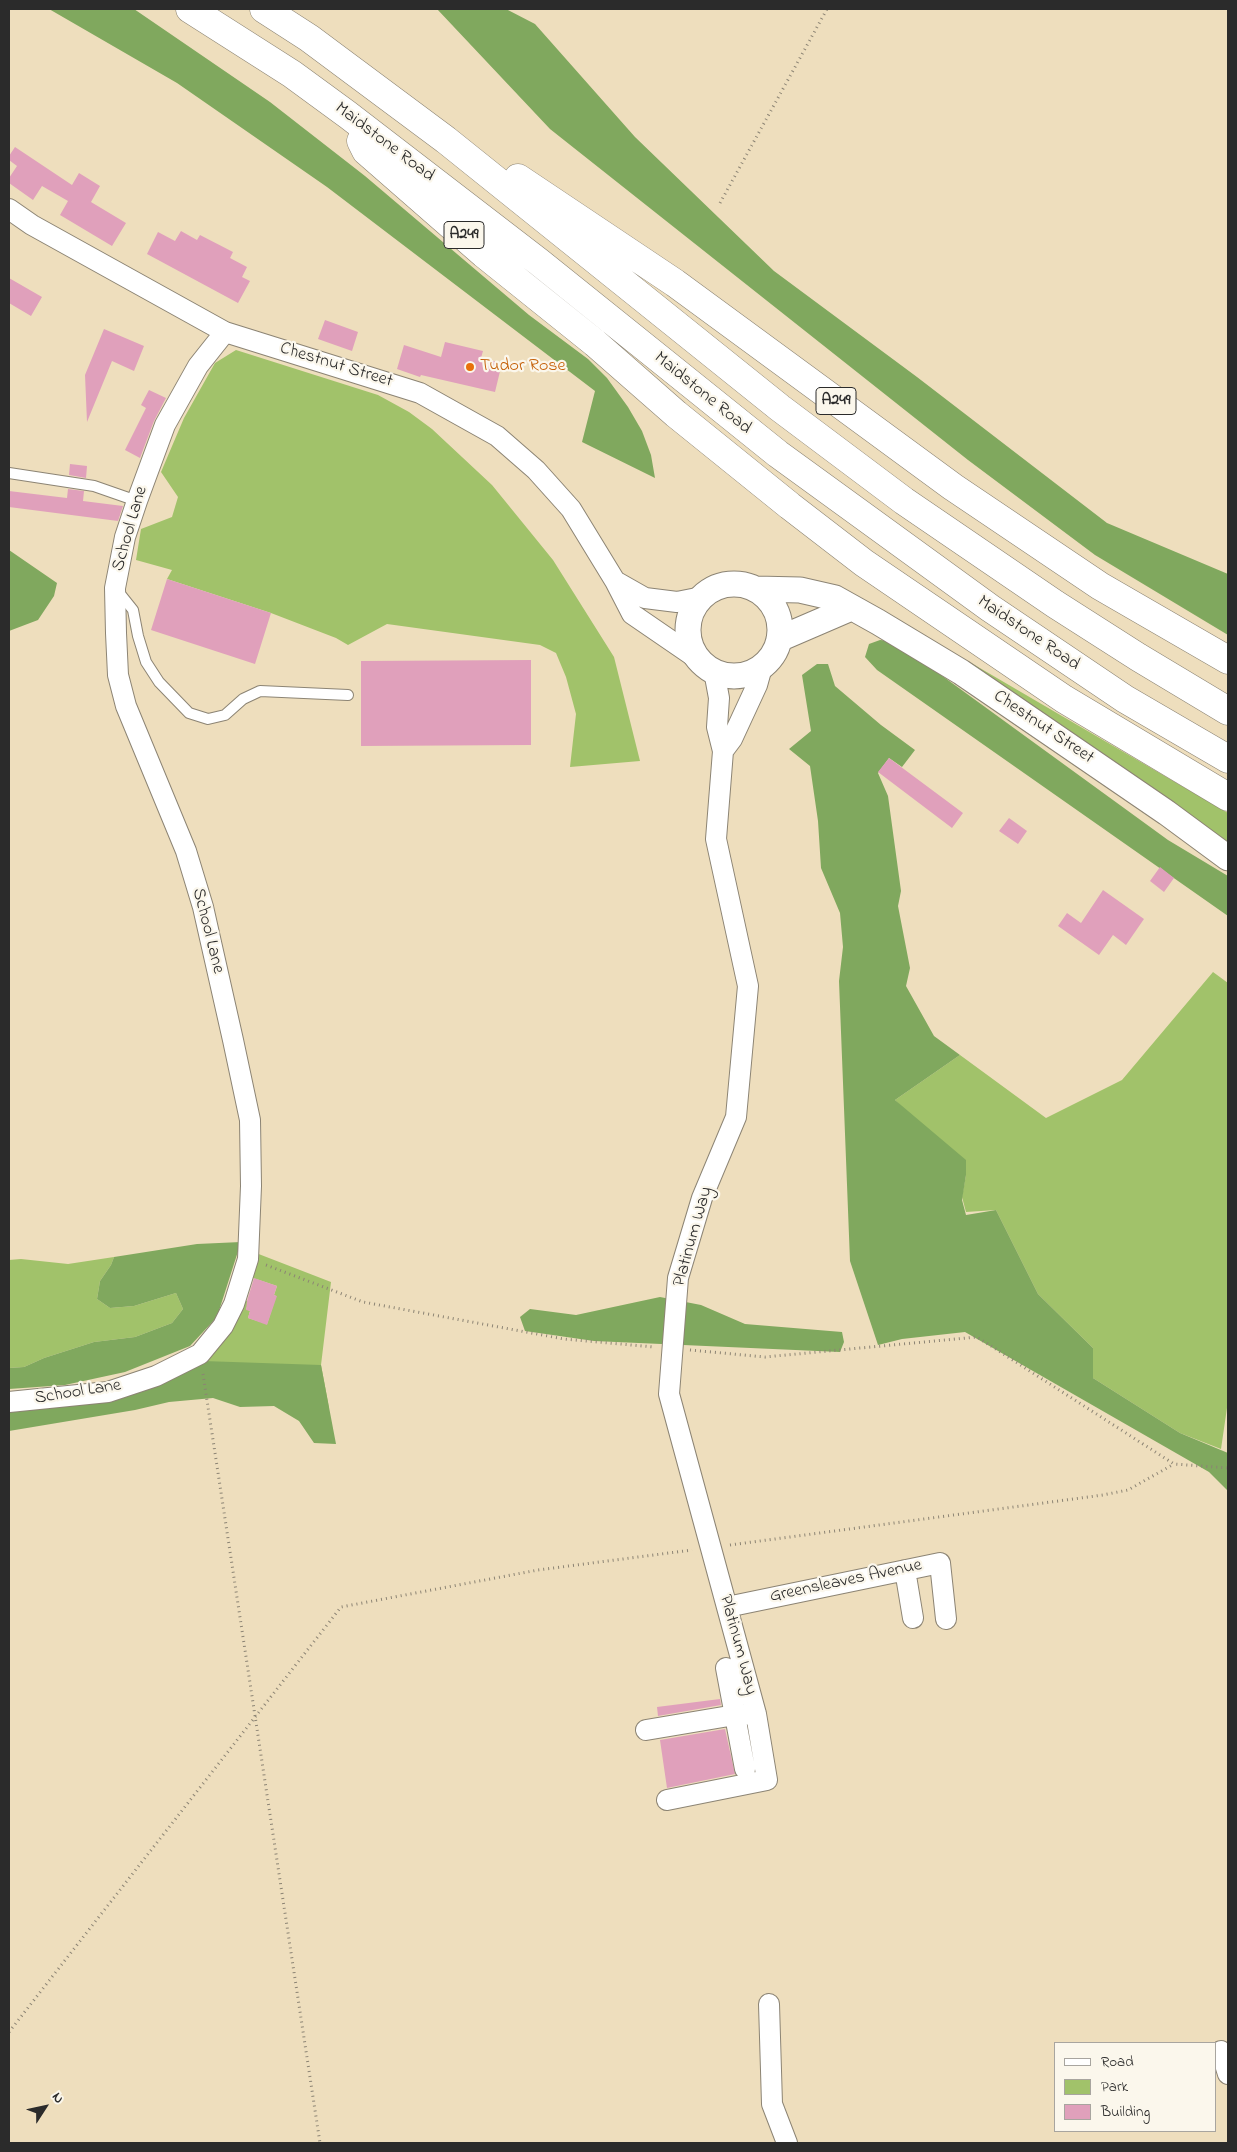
<!DOCTYPE html>
<html>
<head>
<meta charset="utf-8">
<style>
	body { margin:0 }
	#map { position:relative; width:1237px; height:2152px; overflow:hidden; background:#eedebd; font-family:"Indie Flower",sans-serif }
	canvas { display:block }
	.frame { position:absolute; inset:0; border:10px solid #2b2b2b; pointer-events:none }
	.legend { position:absolute; left:1054px; top:2042px; width:162px; height:90px; box-sizing:border-box; background:#fbf7ec; border:1px solid #a8a59f; margin:0; padding:6px 9px; list-style:none; font-size:15px; color:#2b2b2b }
	.legend li { display:flex; align-items:center; gap:10px; height:25px }
	.legend b { width:25px; border:1px solid #a8a59f }
	.north { position:absolute; left:20px; top:2082px; width:50px; height:50px; -webkit-text-stroke:4px #fbf7ec; paint-order:stroke; rotate:55deg; font-size:14px; font-weight:700; line-height:20px; text-align:center; color:#2b2b2b }
	.north::after { content:''; display:block; margin:auto; width:18px; height:22px; background:#2b2b2b; clip-path:polygon(50% 0,100% 100%,50% 72%,0 100%) }
</style>
</head>
<body>
<div id="map">
<canvas width="1237" height="2152"></canvas>
<div class="frame"></div>
<ul class="legend">
<li><b style="height:6px;background:#fff"></b>Road</li>
<li><b style="height:14px;background:#a1c26a"></b>Park</li>
<li><b style="height:14px;background:#e0a0bb"></b>Building</li>
</ul>
<div class="north">N</div>
</div>
<script>
const ctx = document.querySelector('canvas').getContext('2d');
ctx.lineJoin = 'round';
function fillPath(path, color) { ctx.fillStyle = color; ctx.fill(path, 'evenodd'); }
const toPath = rows => new Path2D(rows.map(r => 'M' + r).join(''));
function strokePath(path, color, width, dash) { ctx.strokeStyle = color; ctx.lineWidth = width; ctx.lineCap = dash ? 'butt' : 'round'; ctx.setLineDash(dash || []); ctx.stroke(path); }
function write(font, color, halo, rows, align = 'center') {
  ctx.font = font + ' "Indie Flower",sans-serif'; ctx.lineWidth = 4.5; ctx.setLineDash([]); ctx.textBaseline = 'middle'; ctx.strokeStyle = halo; ctx.fillStyle = color; for (const [text, x, y, turn = 0] of rows) {
    ctx.save(); ctx.translate(x, y); ctx.rotate((+turn || 0) * Math.PI / 180); ctx.textAlign = isNaN(turn) ? turn : align; if (halo) ctx.strokeText(text, 0, 0); ctx.fillText(text, 0, 0); ctx.restore();
  }
}
fillPath(toPath([
	[236,350,378,395,409,412,432,429,492,485,553,560,614,657,640,761,570,767,576,714,566,677,556,653,540,645,387,624,348,645,336,638,271,613,167,579,172,570,136,560,141,529,172,517,178,497,161,472,184,418,215,363],
	[961,657,1228,813,1228,842,1124,770],
	[1213,972,1228,983,1228,1401,1221,1449,1180,1433,1093,1378,1093,1348,1038,1294,996,1210,966,1212,962,1197,966,1175,895,1100,960,1055,1046,1118,1122,1080],
	[256,1253,331,1282,321,1365,329,1408,203,1361],
	[253,1278,277,1286,274,1295,276,1296,267,1324,248,1318,250,1311,246,1309,249,1302,245,1300],
	[114,1257,111,1265,100,1281,97,1299,110,1308,134,1306,176,1293,183,1309,172,1323,135,1337,94,1342,44,1358,24,1367,9,1368,9,1260,21,1259,68,1264]
]), '#a1c26a');
fillPath(toPath([
	[49,9,134,9,270,102,365,176,529,315,588,359,607,378,628,407,642,431,651,455,655,478,582,442,595,391,327,187,177,83],
	[437,9,506,9,535,24,635,137,774,271,917,377,1107,523,1228,574,1228,635,1095,555,968,460,550,129],
	[9,550,57,583,54,596,38,620,9,631],
	[880,640,891,641,930,667,1168,840,1228,876,1228,916,877,670,865,657,869,644],
	[817,664,828,664,835,686,881,725,915,750,902,767,889,758,878,773,888,796,901,891,898,906,910,968,906,986,934,1036,960,1055,895,1100,966,1160,966,1175,962,1200,966,1215,996,1210,1038,1294,1093,1348,1093,1378,1180,1433,1228,1453,1228,1491,1209,1472,965,1332,902,1339,878,1345,850,1261,839,981,843,947,840,913,821,868,818,821,810,766,789,749,811,731,802,675],
	[241,1242,217,1317,190,1346,125,1372,65,1385,9,1389,9,1368,24,1367,44,1358,94,1342,135,1337,172,1323,183,1309,176,1293,134,1306,110,1308,97,1299,100,1281,111,1265,114,1257,197,1244],
	[660,1297,701,1305,745,1324,842,1332,844,1342,840,1352,594,1341,525,1331,520,1317,530,1309,576,1315],
	[203,1361,321,1365,336,1444,314,1443,299,1421,274,1406,240,1407,213,1398,169,1402,135,1410,9,1431,9,1412]
]), '#80a85e');
fillPath(toPath([
	[15,147,72,185,79,173,100,186,91,202,126,223,112,246,60,215,68,201,42,186,33,200,9,183,9,178,17,166,9,160,9,156],
	[181,231,197,240,200,235,233,252,230,258,247,267,242,277,250,281,238,303,147,254,158,232,175,241],
	[9,278,42,297,31,316,9,303],
	[325,320,358,332,352,351,318,339],
	[104,329,144,346,134,371,112,361,87,422,85,375],
	[445,342,483,351,481,358,502,363,495,392,421,375,420,377,397,369,404,345,441,357],
	[149,390,166,398,154,421,140,458,125,450,146,408,141,405],
	[70,464,87,466,86,478,69,475],
	[68,489,84,491,83,501,123,506,118,521,9,507,9,491,67,498],
	[167,579,271,613,255,664,151,630],
	[531,660,531,745,361,746,361,661],
	[889,758,963,813,952,828,878,772],
	[1009,818,1027,831,1018,844,999,831],
	[1160,867,1174,878,1164,892,1150,881],
	[1103,890,1144,919,1126,945,1113,935,1099,955,1058,926,1067,913,1081,923],
	[254,1278,277,1286,274,1295,277,1296,267,1325,248,1318,250,1311,246,1310,247,1301],
	[720,1699,721,1705,658,1716,657,1707],
	[725,1729,735,1774,667,1788,660,1740]
]), '#e0a0bb');
const service = toPath([
	[9,473,94,486,137,501],
	[117,590,133,610,138,636,146,662,159,682,189,713,208,719,225,715,243,699,260,691,348,695]
]);
const minor = toPath([
	[9,209,32,225,225,332,420,393,497,436,536,470,571,509,615,581,632,614,702,662],
	[615,581,645,598,677,602,702,597],
	[723,751,732,739,757,685,762,667],
	[9,1402,108,1392,156,1376,200,1354,223,1326,234,1304,248,1259,251,1186,250,1120,233,1040,203,907,186,851,126,706,118,675,116,633,115,588,125,537,137,501,165,425,198,366,225,332],
	[905,1570,913,1618],
	[727,1607,940,1563,946,1619],
	[726,1668,745,1769],
	[646,1730,735,1715,756,1714],
	[667,1800,767,1780,756,1714,669,1394,678,1278,702,1198,736,1117,748,986,716,839,723,751,717,727,719,698,714,671],
	[769,2004,772,2104,787,2143],
	[1221,2051,1228,2074]
]);
const tertiary = toPath([
	'688 630a46 46 0 1 1 92 0a46 46 0 1 1-92 0Z',
	[756,589,800,590,835,598,878,622,961,672,1167,813,1228,858],
	[779,639,851,608]
]);
const trunk = toPath([
	[190,9,292,74,348,115,539,262,778,454,990,608,1125,699,1228,759],
	[264,9,309,38,446,140,780,408,904,501,1055,604,1138,657,1228,711],
	[361,141,366,151,484,254,595,343,676,414,790,506,864,563,1064,699,1228,797],
	[518,178,675,283,953,487,1100,586,1228,660]
]);
strokePath(service, '#8c8474', 12);
strokePath(minor, '#8c8474', 22);
strokePath(tertiary, '#8c8474', 27);
strokePath(trunk, '#8c8474', 29);
strokePath(toPath([
	[720,203,827,9],
	[266,1265,363,1302,564,1339,654,1347],
	[690,1350,765,1357,977,1337,1174,1464,1228,1468],
	[203,1374,320,2143],
	[730,1545,1103,1495,1128,1490,1174,1464],
	[9,2032,341,1607,538,1570,692,1550]
]), '#8c8474', 3, [1, 4]);
strokePath(service, '#fff', 10);
strokePath(minor, '#fff', 20);
strokePath(tertiary, '#fff', 25);
strokePath(trunk, '#fff', 28);
for (const [x, y, r, color] of [
	[470,367,5,"#e8710a"]
]) { const dot = new Path2D(); dot.arc(x, y, r, 0, 2 * Math.PI); ctx.fillStyle = color; ctx.fill(dot); strokePath(dot, '#fbf7ec', 2); }
for (const [x, y, w] of [
	[464,235,40],
	[836,401,40]
]) { const box = new Path2D(); box.roundRect(x - w / 2, y - 13.5, w, 27, 4); ctx.fillStyle = '#fbf7ec'; ctx.fill(box); strokePath(box, '#2b2b2b', 1); }
write('bold 16px', '#2b2b2b', null, [
	["A249",464,235],
	["A249",836,401]
]);
write('18px', '#2b2b2b', '#fbf7ec', [
	["Maidstone Road",384,143,37],
	["Chestnut Street",336,366,17],
	["Maidstone Road",702,394,39],
	["School Lane",131,529,-74],
	["Maidstone Road",1028,634,34],
	["Chestnut Street",1043,728,34],
	["School Lane",207,931,76],
	["Platinum Way",694,1237,-74],
	["School Lane",78,1393,-9],
	["Greensleaves Avenue",846,1582,-12],
	["Platinum Way",737,1645,75]
]);
write('18px', '#c56008', '#fbf7ec', [
	["Tudor Rose",480,367]
], 'left');
</script>
</body>
</html>
